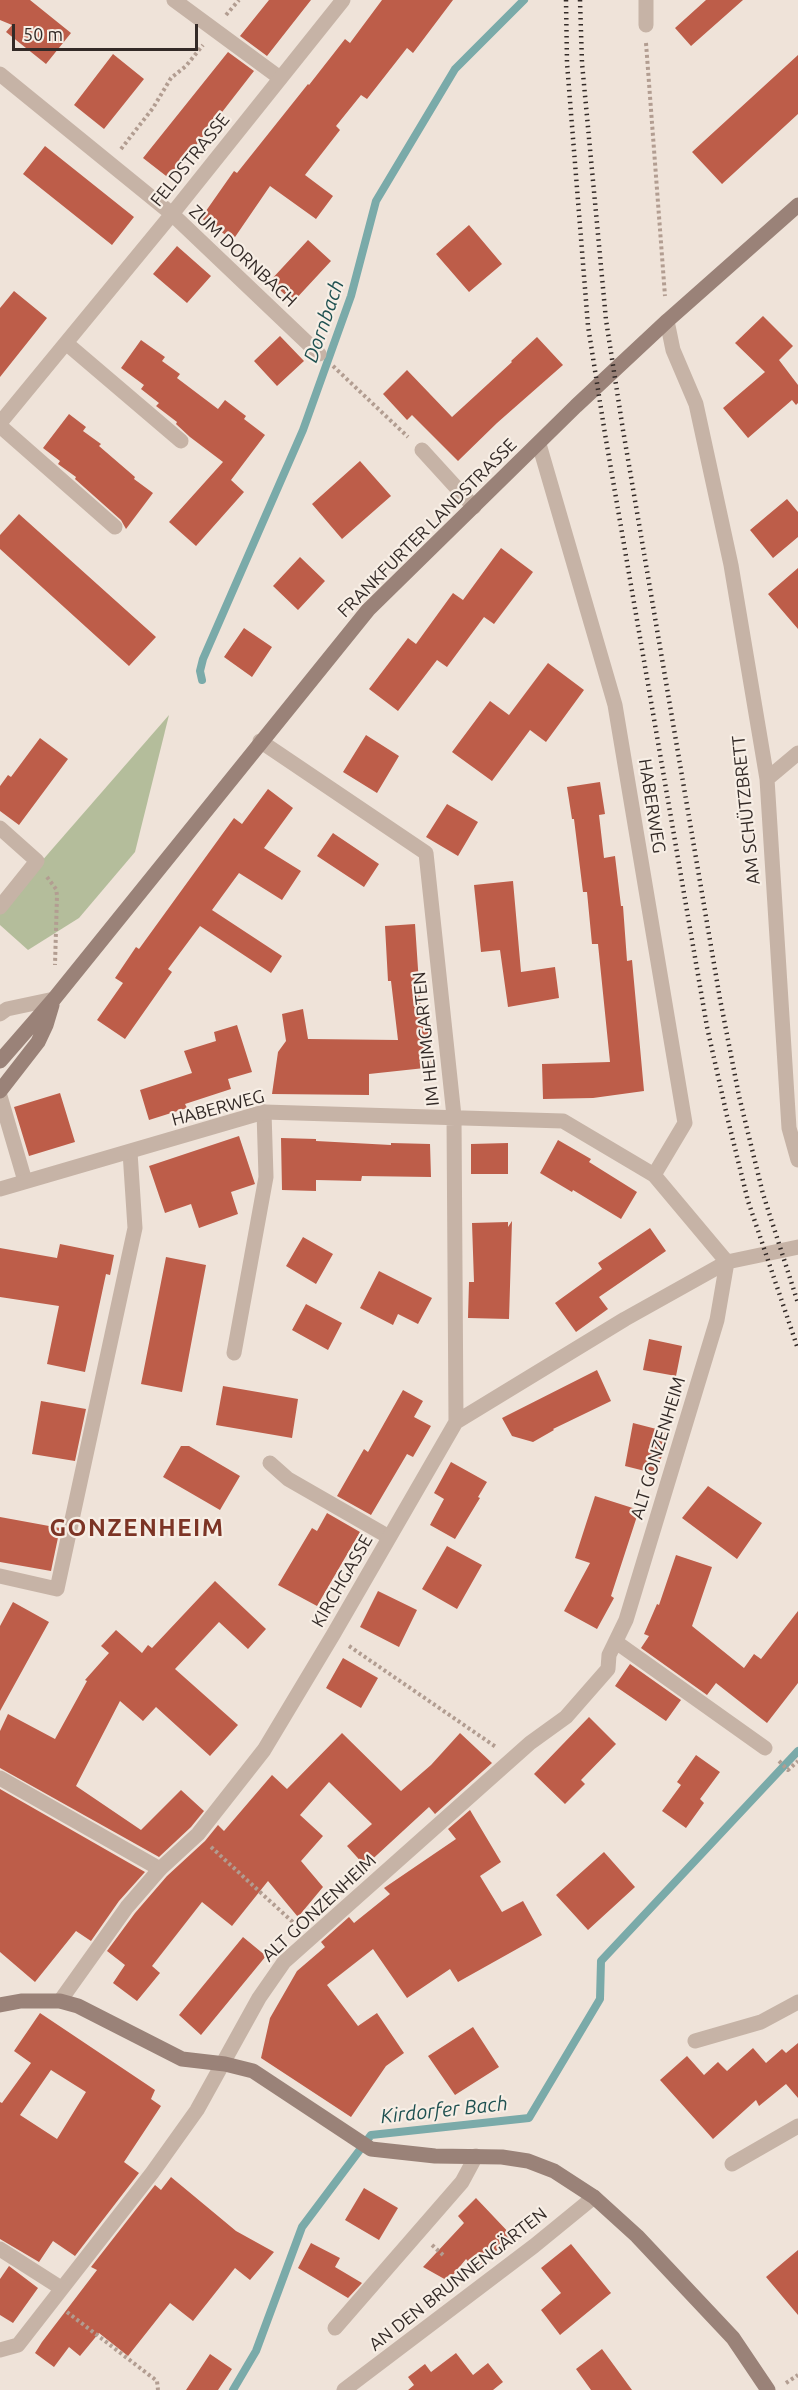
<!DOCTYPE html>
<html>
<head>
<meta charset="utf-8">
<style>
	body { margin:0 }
	#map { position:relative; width:798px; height:2390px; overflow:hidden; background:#efe3d9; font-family:Ubuntu,sans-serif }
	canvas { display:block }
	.scale { position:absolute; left:12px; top:24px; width:186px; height:27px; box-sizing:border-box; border:3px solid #332a27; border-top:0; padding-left:8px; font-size:18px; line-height:21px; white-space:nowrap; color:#332a27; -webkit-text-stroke:4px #f7eee5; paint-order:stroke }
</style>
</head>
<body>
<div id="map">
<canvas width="798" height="2390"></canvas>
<div class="scale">50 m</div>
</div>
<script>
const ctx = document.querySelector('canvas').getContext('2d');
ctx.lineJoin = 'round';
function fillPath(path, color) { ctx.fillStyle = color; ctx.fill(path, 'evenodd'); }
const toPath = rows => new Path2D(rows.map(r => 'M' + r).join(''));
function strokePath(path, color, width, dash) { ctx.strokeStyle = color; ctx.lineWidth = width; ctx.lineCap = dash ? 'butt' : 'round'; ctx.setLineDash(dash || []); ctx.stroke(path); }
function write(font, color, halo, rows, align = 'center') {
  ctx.font = font + ' Ubuntu,sans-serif'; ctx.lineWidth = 4.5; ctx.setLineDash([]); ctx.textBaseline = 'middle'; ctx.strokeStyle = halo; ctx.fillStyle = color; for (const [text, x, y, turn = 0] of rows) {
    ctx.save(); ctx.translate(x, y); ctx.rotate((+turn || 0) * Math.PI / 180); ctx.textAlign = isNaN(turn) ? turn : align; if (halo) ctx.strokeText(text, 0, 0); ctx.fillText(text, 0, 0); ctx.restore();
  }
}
fillPath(toPath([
	[169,715,135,852,79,918,28,950,0,925,0,909]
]), '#b4bd9b');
strokePath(toPath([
	[202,680,200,671,203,659,303,430,351,296,376,201,455,69,524,0],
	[233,2390,256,2351,302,2227,371,2135,529,2118,600,1999,601,1961,798,1751]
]), '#7aaaa9', 8);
fillPath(toPath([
	[0,0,30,0,71,33,46,64,6,32,12,25,0,20],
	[269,0,311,0,267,56,240,36],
	[382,0,453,0,413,53,407,48,367,99,361,95,336,126,340,130,305,175,333,196,316,219,270,186,233,240,201,218,234,171,237,173,308,84,309,85,345,39,350,43],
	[706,0,743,0,691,46,675,28],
	[228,52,254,71,170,179,143,158],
	[113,54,144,79,104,129,74,105],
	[798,55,798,114,722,184,692,152],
	[45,146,134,217,112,245,23,174],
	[469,225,502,264,469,292,436,254],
	[308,240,331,261,293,302,270,281],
	[177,246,211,276,187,303,153,274],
	[14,291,47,318,0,377,0,308],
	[763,316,793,346,779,360,798,385,798,403,796,405,792,400,748,438,723,408,765,372,735,343],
	[280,336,304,361,277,386,254,361],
	[537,337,563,365,497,423,458,461,412,415,407,420,383,394,407,370,452,417,512,362,511,361],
	[141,340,165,357,162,361,180,374,177,378,218,409,225,400,246,416,244,419,265,435,231,480,244,492,196,546,169,522,223,462,190,437,176,424,177,422,156,406,159,403,141,389,144,385,121,368],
	[69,414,86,427,83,431,101,444,99,446,135,477,134,479,153,493,126,529,121,520,75,479,76,477,58,464,60,461,43,448],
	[360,461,391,496,342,539,312,504],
	[787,499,798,512,798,537,773,558,750,530],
	[19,514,156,637,129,666,0,549,0,535],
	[501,548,533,572,494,624,484,617,447,667,437,660,398,711,369,689,408,638,416,644,453,593,463,600],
	[300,557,325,581,298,610,273,586],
	[798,568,798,629,768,594],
	[244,628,272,647,252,677,224,657],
	[548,663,584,690,546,742,530,730,492,781,452,752,490,701,509,715],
	[366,735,399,756,377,793,343,772],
	[40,738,68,759,19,825,0,811,0,786,8,775,11,777],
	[600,782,605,814,599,815,604,858,615,856,621,906,623,906,627,961,632,960,644,1091,593,1098,543,1099,542,1064,610,1062,598,944,592,944,587,892,583,892,574,819,572,819,567,787],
	[268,789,293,808,264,848,301,871,282,900,239,873,212,910,282,956,271,973,200,926,168,969,172,972,125,1039,97,1020,123,983,115,978,136,947,139,949,234,818,242,824],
	[447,804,478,822,458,856,426,837],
	[333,833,379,864,364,887,317,856],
	[513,881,521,972,555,967,559,998,508,1007,500,950,481,952,474,885],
	[415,924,421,1014,428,1013,434,1067,369,1074,369,1095,272,1094,278,1052,286,1041,282,1014,303,1009,308,1039,398,1040,391,981,388,981,385,926],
	[237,1025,252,1072,228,1079,231,1089,185,1104,187,1108,149,1120,140,1090,192,1073,184,1051,216,1041,214,1032],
	[60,1093,75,1142,29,1156,14,1107],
	[239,1136,255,1184,231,1192,238,1214,199,1228,191,1204,165,1213,149,1166],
	[281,1138,316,1139,316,1141,391,1145,391,1143,430,1144,431,1177,362,1176,361,1181,316,1180,316,1191,282,1190],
	[558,1140,591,1159,589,1162,637,1192,621,1219,573,1190,572,1192,540,1173],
	[508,1143,508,1174,471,1174,471,1144],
	[512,1221,509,1319,468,1318,469,1282,474,1282,472,1223,508,1222,508,1227],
	[650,1228,666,1251,599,1297,608,1309,576,1332,555,1303,602,1269,598,1263],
	[303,1237,333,1254,316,1284,286,1266],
	[60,1244,114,1255,110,1275,106,1274,85,1372,47,1364,59,1306,0,1297,0,1248,57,1258],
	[166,1257,206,1265,182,1392,141,1384],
	[379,1271,432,1298,418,1324,398,1314,393,1325,360,1308],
	[306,1304,342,1323,328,1350,292,1330],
	[649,1339,682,1346,676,1376,643,1370],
	[597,1370,611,1401,553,1429,554,1430,533,1442,512,1436,502,1418],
	[223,1386,298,1399,292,1438,216,1425],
	[403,1390,423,1401,414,1417,431,1426,413,1457,407,1454,371,1515,337,1496,364,1449,368,1452],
	[41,1401,86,1409,75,1461,32,1454],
	[633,1423,668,1432,657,1474,625,1466],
	[181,1446,189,1446,240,1476,220,1510,163,1477],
	[451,1462,487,1482,478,1497,480,1498,455,1539,430,1525,444,1499,434,1493],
	[708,1486,762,1523,737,1559,682,1518],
	[595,1496,639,1510,611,1596,614,1598,597,1629,564,1611,590,1563,575,1558],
	[327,1513,360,1532,317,1606,278,1585,312,1528,317,1531],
	[0,1517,60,1528,51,1571,0,1562],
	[447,1546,482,1565,457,1609,422,1589],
	[676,1555,712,1567,692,1626,744,1668,754,1654,761,1659,798,1611,798,1683,767,1723,716,1683,707,1695,641,1648,649,1636,644,1634,657,1604,659,1605],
	[215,1581,266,1629,248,1649,219,1622,175,1669,238,1725,210,1756,156,1707,143,1721,120,1701,76,1786,141,1830,181,1790,204,1811,191,1827,159,1857,0,1768,0,1731,8,1714,55,1739,87,1681,85,1680,109,1653,101,1646,116,1630,142,1653,148,1645,152,1648],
	[378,1591,417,1610,399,1647,360,1627],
	[13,1602,49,1622,0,1711,0,1626],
	[343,1658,378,1678,361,1708,326,1688],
	[630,1664,681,1700,666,1721,615,1686],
	[589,1717,616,1744,581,1780,585,1784,565,1804,534,1774],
	[342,1733,401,1791,431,1765,460,1733,492,1763,435,1814,429,1807,365,1866,347,1846,372,1824,329,1782,300,1815,323,1836,301,1861,323,1887,298,1917,268,1881,232,1926,202,1902,152,1966,160,1973,137,2001,113,1983,125,1965,107,1951,135,1913,167,1876,205,1841,218,1825,224,1831,272,1775,287,1789],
	[696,1755,720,1772,700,1799,704,1803,686,1828,662,1811,681,1785,677,1782],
	[0,1789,145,1872,119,1901,91,1941,76,1931,35,1982,0,1952],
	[470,1810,501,1862,480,1876,502,1912,523,1901,542,1935,458,1982,450,1969,407,1998,373,1949,327,1985,358,2026,377,2013,404,2053,386,2066,351,2117,261,2058,270,2018,297,1971,325,1947,321,1942,349,1917,354,1923,390,1894,384,1888,456,1839,448,1829],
	[604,1852,635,1887,588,1930,556,1895],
	[243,1937,266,1956,201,2035,179,2015],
	[40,2013,155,2090,151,2099,161,2106,124,2162,139,2173,75,2256,53,2241,39,2262,0,2239,0,2102,2,2103,31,2063,14,2051],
	[51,2070,86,2092,57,2139,20,2115],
	[473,2027,499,2067,455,2095,428,2056],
	[798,2043,798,2098,786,2084,759,2106,756,2100,713,2139,660,2080,687,2056,704,2075,718,2062,727,2071,753,2048,766,2063,782,2049,786,2053],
	[171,2177,236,2231,274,2252,250,2280,235,2268,193,2321,170,2303,128,2356,99,2333,80,2356,69,2347,54,2367,35,2353,42,2342,97,2270,91,2267,155,2185,161,2190],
	[364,2188,398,2208,379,2240,345,2220],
	[476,2198,512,2236,476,2270,466,2259,448,2281,423,2267,464,2223,458,2216],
	[311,2243,340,2258,335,2267,362,2283,348,2298,298,2268],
	[571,2244,611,2293,560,2335,541,2310,561,2293,541,2268],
	[798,2250,798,2315,766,2277],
	[9,2266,38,2288,13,2323,0,2315,0,2279],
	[602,2349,632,2390,591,2390,576,2369],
	[456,2353,473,2375,488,2363,503,2382,493,2390,408,2390,414,2385,408,2377,425,2364,431,2372],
	[210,2354,232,2369,218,2390,186,2390]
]), '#bd5d49');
strokePath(toPath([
	[226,15,239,0],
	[646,43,665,296],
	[121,149,153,108,171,78,186,66,203,45],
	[333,366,408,437],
	[47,877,56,889,57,895,55,965],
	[349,1646,496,1747],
	[779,1761,788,1770,798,1761],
	[211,1847,296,1925],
	[432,2245,443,2255],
	[67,2312,157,2381,158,2390],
	[786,2383,798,2375]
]), '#b29d91', 4, [3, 3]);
strokePath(toPath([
	[174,0,280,78],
	[0,1014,7,1009,54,999],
	[0,1096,25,1181],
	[234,1353,266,1177,264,1112],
	[270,1463,288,1479,389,1537],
	[0,1576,57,1589,135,1228,130,1152],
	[0,1778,160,1869],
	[695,2041,761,2022,798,2002],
	[732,2164,798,2126],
	[335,2328,462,2182,476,2156]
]), '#c6b3a6', 15);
strokePath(toPath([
	[646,0,646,25],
	[0,74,172,214,319,354],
	[667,321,673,350,696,404,731,565,767,779,789,1128,798,1160],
	[66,343,181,441],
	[0,423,172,214,343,0],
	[0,426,115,527],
	[539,444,615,705,685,1123,654,1175],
	[422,450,474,507],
	[260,741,426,853,454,1116,456,1422],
	[767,779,798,753],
	[0,828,37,861,0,907],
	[0,1189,264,1112,563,1121,654,1175,727,1262],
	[616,1642,765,1748],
	[60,2001,127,1907,160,1869,198,1834,264,1750,333,1635,456,1422,625,1319,727,1262,798,1247],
	[0,2249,61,2288],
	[0,2350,18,2345,152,2173,197,2110,259,1998,284,1962,530,1743,566,1717,608,1669,609,1655,626,1620,717,1320,727,1262],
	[344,2390,534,2246,594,2197]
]), '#c6b3a6', 15);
strokePath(toPath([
	[0,1061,54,999,368,610,576,406,667,321,798,205],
	[0,1091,38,1042,46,1025,52,1005],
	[0,2005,21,2001,60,2001,78,2006,182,2059,225,2064,253,2071,371,2149,435,2156,502,2157,528,2161,554,2171,594,2197,637,2236,733,2338,768,2390]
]), '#9a8278', 15);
strokePath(toPath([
	[566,0,567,63,588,326,605,434,707,1027,727,1116,748,1201,798,1349],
	[580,0,582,63,606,320,623,430,720,999,739,1096,763,1194,798,1303]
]), '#332a27', 4.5, [1.5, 4.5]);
write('18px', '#332a27', '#f7eee5', [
	["FELDSTRASSE",190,160,-51],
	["ZUM DORNBACH",243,256,43],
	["FRANKFURTER LANDSTRASSE",427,528,-45],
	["HABERWEG",652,806,81],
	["AM SCHÜTZBRETT",746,810,-96],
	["IM HEIMGARTEN",426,1039,-96],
	["HABERWEG",218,1108,-15],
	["ALT GONZENHEIM",658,1448,-73],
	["KIRCHGASSE",342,1581,-60],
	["ALT GONZENHEIM",319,1908,-43],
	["AN DEN BRUNNENGÄRTEN",458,2279,-38]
]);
write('italic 20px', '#1f5151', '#f7eee5', [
	["Dornbach",324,321,-71],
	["Kirdorfer Bach",444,2110,-6]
]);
ctx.letterSpacing = '1.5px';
write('bold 24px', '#7c3425', '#f7eee5', [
	["GONZENHEIM",137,1528]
]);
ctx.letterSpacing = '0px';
</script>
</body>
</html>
